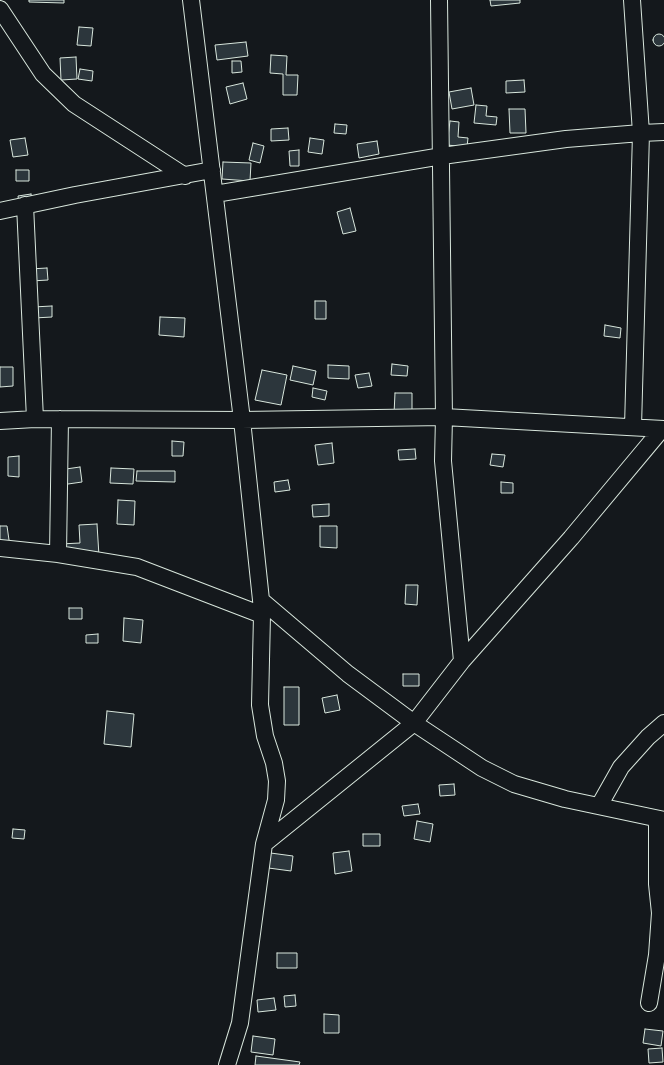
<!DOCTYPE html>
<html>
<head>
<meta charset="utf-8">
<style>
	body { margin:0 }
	canvas { display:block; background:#14181c }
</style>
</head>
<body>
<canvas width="664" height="1065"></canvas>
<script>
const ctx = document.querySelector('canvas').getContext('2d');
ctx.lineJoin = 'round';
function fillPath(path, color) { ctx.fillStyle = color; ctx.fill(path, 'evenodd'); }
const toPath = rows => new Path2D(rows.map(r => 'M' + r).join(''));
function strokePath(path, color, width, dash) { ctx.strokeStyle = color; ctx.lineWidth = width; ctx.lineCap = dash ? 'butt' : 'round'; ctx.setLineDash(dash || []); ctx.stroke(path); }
const building = toPath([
	[29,0,64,0,64,3,29,2,29,0],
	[490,0,520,0,520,3,491,6,490,0],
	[79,27,93,28,91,46,77,45,79,27],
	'653 40a6 6 0 1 1 12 0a6 6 0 1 1-12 0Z',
	[246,42,248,56,217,60,215,45,246,42],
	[271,55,287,56,286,75,298,75,297,95,283,95,283,74,270,73,271,55],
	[76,57,77,79,61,80,60,58,76,57],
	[232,61,241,61,242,72,232,73,232,61],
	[80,69,93,71,92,81,78,79,80,69],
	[524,80,525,92,506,93,506,81,524,80],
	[243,83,247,99,230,104,226,87,243,83],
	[471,88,474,105,452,109,449,92,471,88],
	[476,105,487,106,486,116,497,117,496,125,474,123,476,105],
	[509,109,525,109,526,133,510,133,509,109],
	[450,121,459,122,458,137,468,138,467,147,447,145,450,121],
	[335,124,347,125,346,134,334,133,335,124],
	[288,128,289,140,271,141,271,129,288,128],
	[25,138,28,155,13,157,10,140,25,138],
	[310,138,324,140,322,154,308,152,310,138],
	[377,141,379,154,359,158,357,144,377,141],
	[253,143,264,146,260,163,249,160,253,143],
	[299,150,299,166,290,166,289,151,299,150],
	[223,162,251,163,250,181,222,179,223,162],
	[16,170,29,170,29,181,16,181,16,170],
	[31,194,32,203,19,204,18,196,31,194],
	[350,208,356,231,343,234,337,212,350,208],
	[47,268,48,280,31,281,30,269,47,268],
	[315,301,326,301,326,319,315,319,315,301],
	[52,306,52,317,34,318,33,307,52,306],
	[160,317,185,318,184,337,159,335,160,317],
	[605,325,621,328,620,338,604,336,605,325],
	[392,364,408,366,407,376,391,375,392,364],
	[328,365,349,366,349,379,328,378,328,365],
	[293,366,316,371,313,385,290,380,293,366],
	[0,367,13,367,13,386,0,387,0,367],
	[262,370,287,375,281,405,255,400,262,370],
	[369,373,372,386,358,388,355,375,369,373],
	[313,388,327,391,325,400,312,397,313,388],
	[395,393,412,393,412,414,394,414,395,393],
	[172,441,184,442,183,456,172,456,172,441],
	[332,443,334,463,318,465,315,445,332,443],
	[415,449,416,459,399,460,398,450,415,449],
	[492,454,505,455,503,467,490,465,492,454],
	[19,456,19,477,8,476,8,457,19,456],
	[80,467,82,482,61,485,59,470,80,467],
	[111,468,134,469,133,484,110,483,111,468],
	[137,471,175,471,175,482,136,481,137,471],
	[288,480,290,490,275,492,274,482,288,480],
	[501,482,513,483,513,493,501,493,501,482],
	[118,500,135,501,134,525,117,524,118,500],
	[329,504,329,516,313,517,312,505,329,504],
	[97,524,99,556,61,558,60,544,80,543,79,525,97,524],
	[0,526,7,526,10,547,0,548,0,526],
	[320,526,337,526,337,548,320,547,320,526],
	[406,585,418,585,417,605,405,604,406,585],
	[69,608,82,608,82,619,69,619,69,608],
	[124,618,143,620,141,643,123,641,124,618],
	[98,634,98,643,86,643,86,635,98,634],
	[403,674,419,674,419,686,403,686,403,674],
	[284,687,299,687,299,725,284,725,284,687],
	[337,695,340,710,325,713,322,698,337,695],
	[107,711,134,714,131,747,104,744,107,711],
	[454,784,455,795,440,796,439,785,454,784],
	[418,804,420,814,404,816,402,806,418,804],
	[417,821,433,824,430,842,414,839,417,821],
	[13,829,25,830,24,839,12,838,13,829],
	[363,834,380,834,380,846,363,846,363,834],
	[349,851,352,871,335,874,333,853,349,851],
	[263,852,293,856,291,871,261,867,263,852],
	[277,953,297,953,297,968,277,968,277,953],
	[295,995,296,1006,285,1007,284,996,295,995],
	[274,998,276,1010,258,1012,257,1000,274,998],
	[324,1014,339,1015,339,1033,324,1033,324,1014],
	[645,1029,663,1031,661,1046,643,1043,645,1029],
	[253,1036,275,1039,273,1055,251,1052,253,1036],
	[662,1048,663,1062,649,1063,648,1049,662,1048],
	[256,1056,300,1062,299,1065,255,1065,256,1056]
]);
fillPath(building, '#2c363c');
strokePath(building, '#d8e6dc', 1);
const minor = toPath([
	[191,0,242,420,261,600,262,615,260,705,265,736,274,763,277,781,276,800,264,844,240,1023,227,1065],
	[439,0,444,417,443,461,462,661],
	[632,0,641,133,633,427],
	[0,9,43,74,74,104,185,176],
	[215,194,442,156,566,139,641,133,664,132],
	[25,205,35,419],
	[0,211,75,195,212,170],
	[0,421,35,419,242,420,444,417,664,429],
	[0,548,58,554,137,567,262,615],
	[58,554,60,419],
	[261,600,348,674,414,723,482,768,514,784,565,799,664,820],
	[599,806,621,767,648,737,664,723],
	[264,844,414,723,462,661,571,538,662,429],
	[649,1003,657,955,660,913,657,884,657,819]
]);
strokePath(minor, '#d8e6dc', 18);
strokePath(minor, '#14181c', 16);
</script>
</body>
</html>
